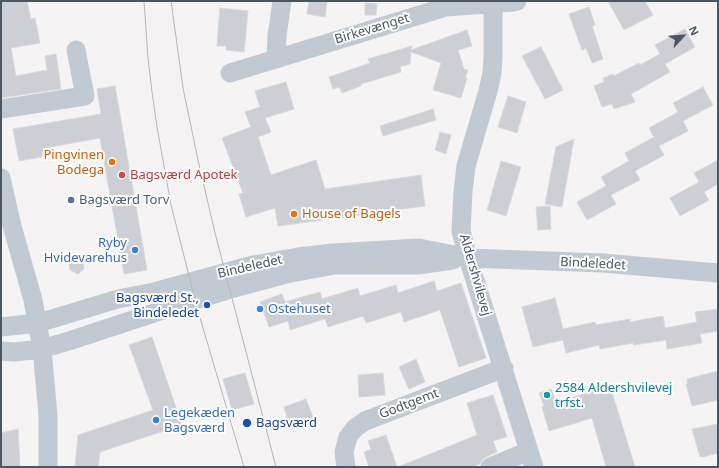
<!DOCTYPE html>
<html>
<head>
<meta charset="utf-8">
<style>
	body { margin:0 }
	#map { position:relative; width:719px; height:468px; overflow:hidden; background:#f5f3f3; font-family:"Noto Sans",sans-serif }
	canvas { display:block }
	.frame { position:absolute; inset:0; border:2px solid #4a5661; pointer-events:none }
	.north { position:absolute; left:663px; top:16px; width:40px; height:40px; -webkit-text-stroke:3px #fff; paint-order:stroke; rotate:64deg; font-size:11px; font-weight:700; line-height:16px; text-align:center; color:#4a5661 }
	.north::after { content:''; display:block; margin:auto; width:14px; height:18px; background:#4a5661; clip-path:polygon(50% 0,100% 100%,50% 72%,0 100%) }
</style>
</head>
<body>
<div id="map">
<canvas width="719" height="468"></canvas>
<div class="frame"></div>
<div class="north">N</div>
</div>
<script>
const ctx = document.querySelector('canvas').getContext('2d');
ctx.lineJoin = 'round';
function fillPath(path, color) { ctx.fillStyle = color; ctx.fill(path, 'evenodd'); }
const toPath = rows => new Path2D(rows.map(r => 'M' + r).join(''));
function strokePath(path, color, width, dash) { ctx.strokeStyle = color; ctx.lineWidth = width; ctx.lineCap = dash ? 'butt' : 'round'; ctx.setLineDash(dash || []); ctx.stroke(path); }
function write(font, color, halo, rows, align = 'center') {
  ctx.font = font + ' "Noto Sans",sans-serif'; ctx.lineWidth = 4; ctx.setLineDash([]); ctx.textBaseline = 'middle'; ctx.strokeStyle = halo; ctx.fillStyle = color; for (const [text, x, y, turn = 0] of rows) {
    ctx.save(); ctx.translate(x, y); ctx.rotate((+turn || 0) * Math.PI / 180); ctx.textAlign = isNaN(turn) ? turn : align; if (halo) ctx.strokeText(text, 0, 0); ctx.fillText(text, 0, 0); ctx.restore();
  }
}
const building = toPath([
	[1,1,27,1,31,19,35,18,40,43,11,48,16,76,47,70,45,56,56,54,61,89,1,98,1,1],
	[309,1,327,1,325,17,307,14,309,1],
	[608,1,645,1,653,15,624,30,608,1],
	[365,3,377,4,376,15,365,15,365,3],
	[589,7,595,25,592,26,603,59,592,63,586,48,582,50,569,14,589,7],
	[220,8,248,11,244,52,226,50,226,46,217,46,220,8],
	[685,29,695,47,665,64,670,72,631,94,635,102,614,109,612,104,602,107,594,86,604,82,603,78,613,74,614,76,639,63,640,65,660,54,655,45,685,29],
	[467,30,472,46,458,50,464,69,468,70,465,78,467,78,461,98,433,90,441,63,411,52,410,64,400,67,401,72,361,84,361,86,342,93,339,87,333,89,329,77,370,63,368,59,412,46,411,50,467,30],
	[541,47,563,90,545,99,522,56,541,47],
	[286,82,294,109,265,118,271,132,258,137,271,175,316,160,325,189,421,175,425,206,278,226,275,208,246,217,239,194,243,193,222,138,251,127,245,112,260,107,255,91,286,82],
	[115,86,147,270,124,274,100,138,45,148,47,156,19,161,13,129,101,114,97,89,115,86],
	[703,87,713,105,683,121,688,131,659,146,664,155,635,171,640,180,611,195,616,204,587,220,577,202,606,186,601,177,629,161,625,153,654,137,649,128,678,112,673,103,703,87],
	[508,96,526,102,517,133,498,127,508,96],
	[433,109,436,120,383,136,380,126,433,109],
	[440,132,451,135,446,154,435,150,440,132],
	[574,139,562,207,545,204,556,147,574,139],
	[718,160,718,184,704,192,709,200,680,216,670,198,699,182,694,173,718,160],
	[501,161,521,167,506,216,487,210,501,161],
	[550,206,551,229,538,230,536,207,550,206],
	[76,257,83,261,84,269,78,274,70,270,69,262,76,257],
	[434,281,437,291,461,283,486,358,459,367,440,310,404,322,401,312,366,323,363,316,328,327,325,319,290,330,288,321,269,327,260,302,282,294,285,302,320,292,322,299,358,288,360,296,396,285,398,293,434,281],
	[555,298,563,329,595,322,596,325,630,319,630,322,663,316,665,328,697,322,695,312,718,309,718,331,700,334,702,343,667,349,666,340,634,345,633,343,600,349,599,345,566,353,563,340,533,347,522,307,555,298],
	[152,337,182,425,100,452,98,467,75,467,78,435,153,410,129,345,152,337],
	[416,359,425,382,409,389,399,367,416,359],
	[718,371,718,400,692,406,686,384,688,384,687,379,718,371],
	[245,373,254,404,232,410,223,379,245,373],
	[383,373,385,395,359,397,358,375,383,373],
	[610,386,635,467,606,467,592,418,549,431,542,407,544,406,539,393,551,389,556,402,610,386],
	[493,395,507,437,493,441,497,452,486,457,482,460,480,464,471,467,398,467,477,435,467,403,493,395],
	[306,399,314,420,290,427,284,407,306,399],
	[718,424,718,453,703,457,703,456,700,457,692,429,718,424],
	[18,429,20,467,1,467,1,433,18,429],
	[386,435,397,467,369,467,364,452,371,449,368,441,386,435]
]);
fillPath(building, '#cdcfd5');
strokePath(building, '#d7d9de', 1);
strokePath(toPath([
	[493,1,493,56,492,73,488,91,466,166,463,191,461,231,468,258,534,467],
	[276,59,277,36,282,1],
	[230,73,446,7,513,2,517,1],
	[1,109,85,96,76,50],
	[1,178,12,226,33,300,42,349,48,415,48,467],
	[1,327,38,323,118,299,154,292,253,265,298,257,333,253,419,248,468,258,603,263,718,273],
	[1,351,14,352,42,349,72,340,160,311,234,288,286,274,335,265,418,265,453,260],
	[346,467,344,452,348,437,355,428,365,421,504,368],
	[490,467,529,451]
]), '#c1cad2', 19);
strokePath(toPath([
	[144,1,148,58,152,92,157,127,171,205,198,311,244,467],
	[171,1,183,88,198,160,215,233,276,467]
]), '#b5b8bd', 1);
for (const [x, y, r, color] of [
	[112,162,4,"#e8710a"],
	[122,175,4,"#e0444e"],
	[71,200,4,"#5c6f8a"],
	[294,214,4,"#e8710a"],
	[135,250,4,"#3f7fe0"],
	[207,305,4,"#1a4fb4"],
	[260,309,4,"#3f7fe0"],
	[547,395,4,"#0f9aa8"],
	[156,420,4,"#3f7fe0"],
	[247,423,5,"#1a4fb4"]
]) { const dot = new Path2D(); dot.arc(x, y, r, 0, 2 * Math.PI); ctx.fillStyle = color; ctx.fill(dot); strokePath(dot, '#fff', 1.5); }
write('13px', '#4a5661', '#fff', [
	["Birkevænget",372,29,-17],
	["Bindeledet",593,264,3],
	["Bindeledet",250,267,-13],
	["Aldershvilevej",475,275,74],
	["Godtgemt",409,404,-21]
]);
write('13px', '#c56008', '#fff', [
	["Pingvinen",104,155],
	["Bodega",104,170],
	["House of Bagels",302,214,"left"]
], 'right');
write('13px', '#be3a42', '#fff', [
	["Bagsværd Apotek",130,175]
], 'left');
write('13px', '#4e5e75', '#fff', [
	["Bagsværd Torv",79,200]
], 'left');
write('13px', '#366cbe', '#fff', [
	["Ryby",127,243,"right"],
	["Hvidevarehus",127,258,"right"],
	["Ostehuset",268,309],
	["Legekæden",164,413],
	["Bagsværd",164,428]
], 'left');
write('13px', '#164399', '#fff', [
	["Bagsværd St.,",199,298],
	["Bindeledet",199,313],
	["Bagsværd",256,423,"left"]
], 'right');
write('13px', '#0d838f', '#fff', [
	["2584 Aldershvilevej",555,388],
	["trfst.",555,403]
], 'left');
</script>
</body>
</html>
